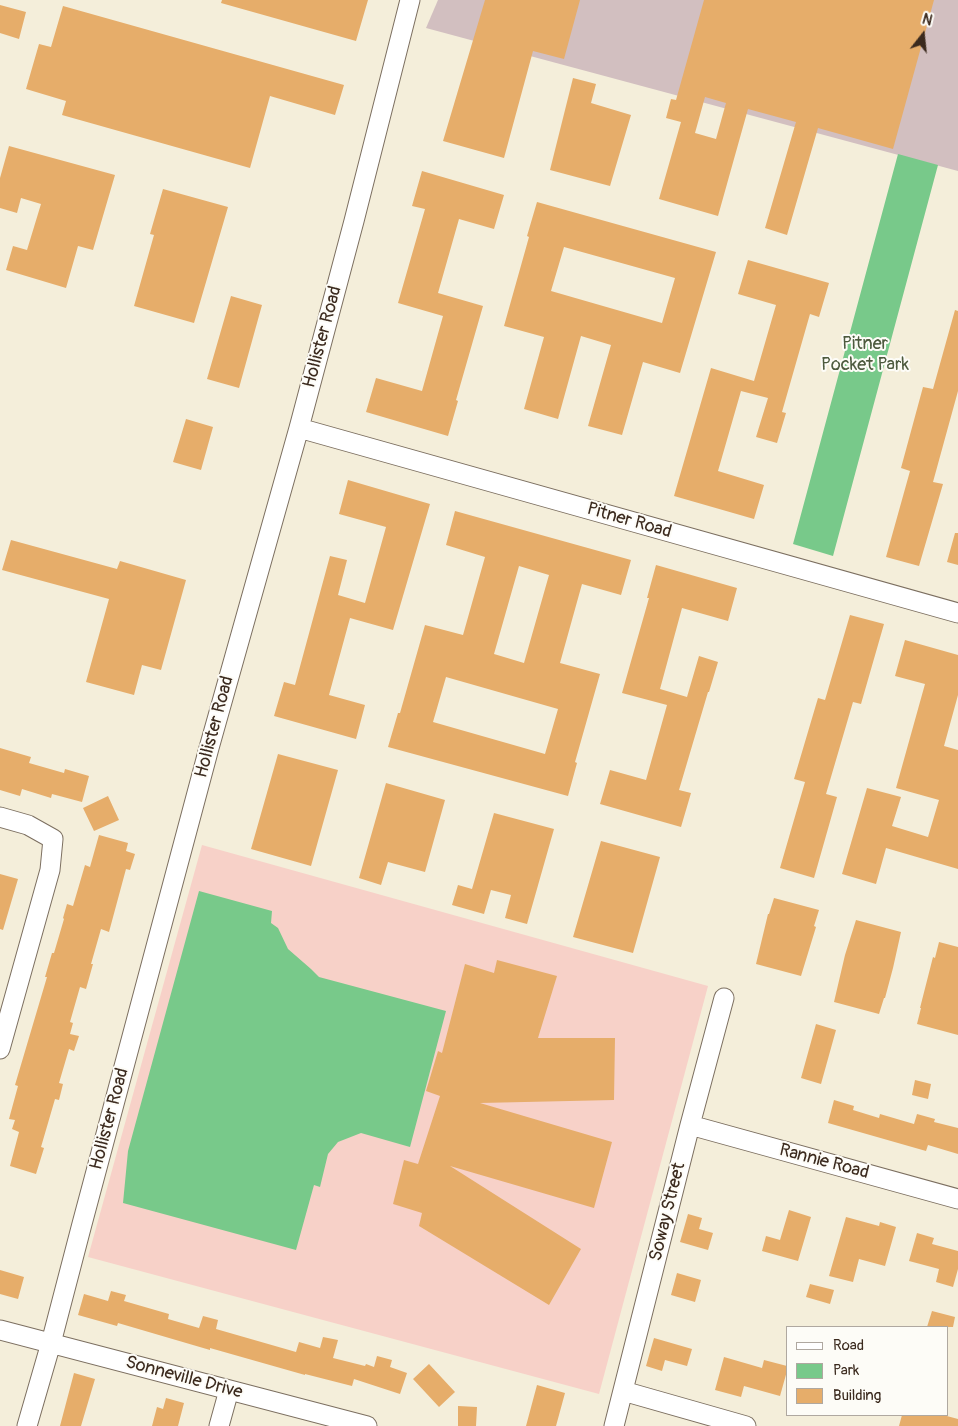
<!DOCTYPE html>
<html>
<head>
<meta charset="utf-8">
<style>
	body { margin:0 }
	#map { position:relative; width:958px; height:1426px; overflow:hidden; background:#f4eeda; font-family:Pangolin,sans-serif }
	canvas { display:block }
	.legend { position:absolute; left:786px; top:1326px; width:162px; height:90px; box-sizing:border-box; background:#fdfcf7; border:1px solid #afa8a0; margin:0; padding:6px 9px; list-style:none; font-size:15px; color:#3b2a1e }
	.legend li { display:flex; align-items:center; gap:10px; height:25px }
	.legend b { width:25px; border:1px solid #afa8a0 }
	.north { position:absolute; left:898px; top:10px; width:50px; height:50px; -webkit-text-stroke:4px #fdfcf7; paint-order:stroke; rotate:16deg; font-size:14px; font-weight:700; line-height:20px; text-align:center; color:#3b2a1e }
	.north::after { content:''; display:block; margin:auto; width:18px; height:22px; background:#3b2a1e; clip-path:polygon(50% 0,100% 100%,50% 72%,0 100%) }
</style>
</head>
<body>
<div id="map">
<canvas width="958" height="1426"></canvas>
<ul class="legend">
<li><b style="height:6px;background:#fff"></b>Road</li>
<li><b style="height:14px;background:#78c98a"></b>Park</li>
<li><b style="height:14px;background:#e6ad6a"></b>Building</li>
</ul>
<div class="north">N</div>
</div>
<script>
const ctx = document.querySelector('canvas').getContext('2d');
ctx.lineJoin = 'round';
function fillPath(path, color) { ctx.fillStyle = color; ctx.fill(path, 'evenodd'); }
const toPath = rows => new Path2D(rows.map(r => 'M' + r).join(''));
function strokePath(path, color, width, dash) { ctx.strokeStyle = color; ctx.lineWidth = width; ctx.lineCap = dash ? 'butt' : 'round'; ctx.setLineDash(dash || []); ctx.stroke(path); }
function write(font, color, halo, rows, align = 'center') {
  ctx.font = font + ' Pangolin,sans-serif'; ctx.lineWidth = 4; ctx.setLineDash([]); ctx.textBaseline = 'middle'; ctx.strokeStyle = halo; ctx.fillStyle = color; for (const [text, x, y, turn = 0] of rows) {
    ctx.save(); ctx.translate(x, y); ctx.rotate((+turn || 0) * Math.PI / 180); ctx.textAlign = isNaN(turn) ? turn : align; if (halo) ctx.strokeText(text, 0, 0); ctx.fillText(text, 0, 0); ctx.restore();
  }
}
fillPath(toPath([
	[202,845,708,986,599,1394,88,1257]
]), '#f7d1c8');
fillPath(toPath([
	[438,0,958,0,958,171,426,28]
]), '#d2bfc0');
fillPath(toPath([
	[898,154,938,165,833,556,793,544],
	[199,891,272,911,271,923,278,928,288,949,311,969,319,977,446,1011,410,1147,361,1133,338,1142,328,1154,320,1187,314,1185,296,1250,123,1203,128,1151]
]), '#78c98a');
fillPath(toPath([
	[222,0,368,0,356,41,221,3],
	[485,0,580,0,564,59,533,51,504,158,443,141],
	[704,0,934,0,893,149,818,128,787,235,765,228,796,122,748,109,718,216,659,199,681,122,666,118,671,99,676,100],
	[705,97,726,103,716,139,695,133],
	[0,5,26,12,19,39,0,33],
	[63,6,344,85,335,115,270,96,250,168,62,115,66,101,26,89,39,44,51,47],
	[573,78,596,84,591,103,631,115,610,186,550,170],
	[9,146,115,175,93,250,78,246,66,288,6,270,13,246,27,250,41,204,21,198,17,213,0,208,0,178],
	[422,171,504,195,494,229,459,219,438,293,483,306,456,400,458,401,448,436,366,412,376,378,422,391,443,316,398,303,425,209,412,206],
	[163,189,228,207,194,323,134,306,154,235,150,234],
	[537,202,716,252,680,373,643,362,622,435,588,426,611,345,581,336,558,419,524,409,544,337,504,326,529,237,527,236],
	[564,247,675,278,662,323,551,291],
	[748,260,829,283,819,317,810,314,782,412,786,413,777,443,756,437,768,398,741,391,718,471,764,485,754,519,674,496,711,368,754,381,776,305,738,294],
	[231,296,262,305,239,388,207,379],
	[955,310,958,311,958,391,933,482,943,484,919,566,886,557,910,471,901,468,923,387,933,389],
	[186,419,213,427,201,470,173,462],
	[348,480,430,504,393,630,350,618,329,695,365,705,356,739,274,716,284,682,295,685,330,556,347,560,338,595,365,603,386,527,339,514],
	[455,511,631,560,621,595,582,584,560,663,600,674,575,762,577,763,568,796,388,747,398,713,400,713,425,625,463,635,485,557,446,545],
	[519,566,549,575,524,663,494,654],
	[446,677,558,709,545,754,433,722],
	[955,533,958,533,958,565,947,562],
	[11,540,117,569,120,561,186,580,161,670,142,665,134,695,86,682,109,599,2,570],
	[656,565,737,588,728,621,682,608,660,689,687,697,699,656,718,662,709,692,708,692,679,790,691,793,681,827,600,804,610,770,646,780,667,705,622,693,649,598,647,598],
	[850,615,884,624,861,704,853,702,826,794,837,797,814,878,780,868,805,782,794,779,818,698,825,700],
	[905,640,958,655,958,695,944,746,958,750,958,869,886,848,876,884,842,874,867,788,901,797,892,826,928,837,939,800,896,788,925,684,895,676],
	[0,748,31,757,29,763,64,773,65,769,89,776,82,802,52,794,51,798,22,789,20,796,0,790],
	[278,754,338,770,311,866,251,849],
	[386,783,445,800,425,872,388,862,381,885,359,878],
	[108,796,119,820,94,831,83,808],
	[494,813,554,829,527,924,505,918,511,895,491,890,484,914,452,905,458,885,472,889],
	[99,835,128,843,126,851,135,854,130,870,126,869,109,932,101,929,91,964,93,964,86,989,80,987,70,1022,73,1023,70,1034,79,1036,74,1051,69,1049,59,1083,63,1084,59,1100,55,1099,41,1147,44,1148,36,1174,10,1166,19,1132,12,1129,15,1120,9,1119,18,1086,15,1085,47,977,45,977,52,953,54,953,64,919,63,918,67,904,73,906,85,865,90,867],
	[601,841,660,857,633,953,573,937],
	[0,874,18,879,3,930,0,929],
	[774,898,819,910,814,926,816,927,801,976,756,964,768,914,769,914],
	[856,920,901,932,893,968,885,998,884,998,879,1014,834,1002,845,955],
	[939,942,958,947,958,1035,917,1024,921,1008,920,1008,933,957,935,958],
	[497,960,557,976,538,1038,615,1038,614,1100,480,1103,612,1142,594,1208,450,1166,581,1249,549,1305,419,1226,422,1213,393,1204,404,1160,418,1164,440,1096,426,1091,438,1051,442,1053,465,964,494,973],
	[816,1024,836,1030,821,1084,801,1078],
	[915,1080,931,1084,928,1099,912,1095],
	[834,1100,854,1106,853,1110,879,1118,880,1114,914,1124,917,1114,935,1119,934,1122,958,1128,958,1154,928,1145,926,1151,828,1123],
	[789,1210,811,1217,798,1261,762,1251,766,1236,780,1240],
	[688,1214,702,1218,699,1229,713,1233,708,1250,680,1242],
	[846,1217,879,1226,880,1222,896,1227,885,1266,859,1259,853,1282,829,1276],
	[917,1233,934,1238,932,1244,958,1251,958,1269,953,1287,936,1282,939,1269,909,1261],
	[0,1270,24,1277,18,1299,0,1294],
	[677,1273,701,1280,695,1302,671,1295],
	[810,1284,834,1290,830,1304,806,1297],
	[111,1291,126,1295,124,1301,169,1314,168,1319,199,1328,203,1316,218,1320,216,1329,296,1352,299,1342,320,1348,323,1337,338,1340,333,1358,365,1366,366,1364,374,1367,377,1356,392,1360,390,1367,407,1373,400,1394,354,1379,352,1386,305,1374,305,1375,210,1348,210,1350,118,1323,117,1326,78,1315,84,1294,108,1301],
	[932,1311,955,1317,953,1327,927,1327],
	[654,1338,692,1349,687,1366,665,1360,662,1371,646,1366],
	[724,1357,762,1368,764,1360,787,1366,787,1371,780,1396,744,1386,741,1397,715,1390],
	[429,1364,455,1392,439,1407,413,1379],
	[74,1373,95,1379,81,1426,60,1426],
	[537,1385,565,1393,556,1426,526,1426],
	[166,1398,184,1403,178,1426,152,1426,157,1407,163,1409],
	[458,1406,477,1407,476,1426,458,1426],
	[902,1415,943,1415,958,1419,958,1426,899,1426]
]), '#e6ad6a');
const minor = toPath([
	[299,428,958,613],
	[0,817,28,825,53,839,50,870,0,1049],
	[690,1125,958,1199],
	[0,1330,367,1426],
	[623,1391,746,1426],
	[27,1426,51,1343,82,1224,209,748,299,428,354,221,410,0],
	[219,1426,229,1390],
	[614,1426,690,1125,724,998]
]);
strokePath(minor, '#7c6f60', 21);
strokePath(minor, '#fff', 19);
write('18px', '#3b2a1e', '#fdfcf7', [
	["Hollister Road",323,337,-75],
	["Pitner Road",629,521,16],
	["Hollister Road",215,727,-75],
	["Hollister Road",110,1119,-75],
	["Rannie Road",824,1162,15],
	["Soway Street",668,1212,-76],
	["Sonneville Drive",184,1378,15]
]);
write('18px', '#4d5a3e', '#fdfcf7', [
	["Pitner",865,344],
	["Pocket Park",865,365]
]);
</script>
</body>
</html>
